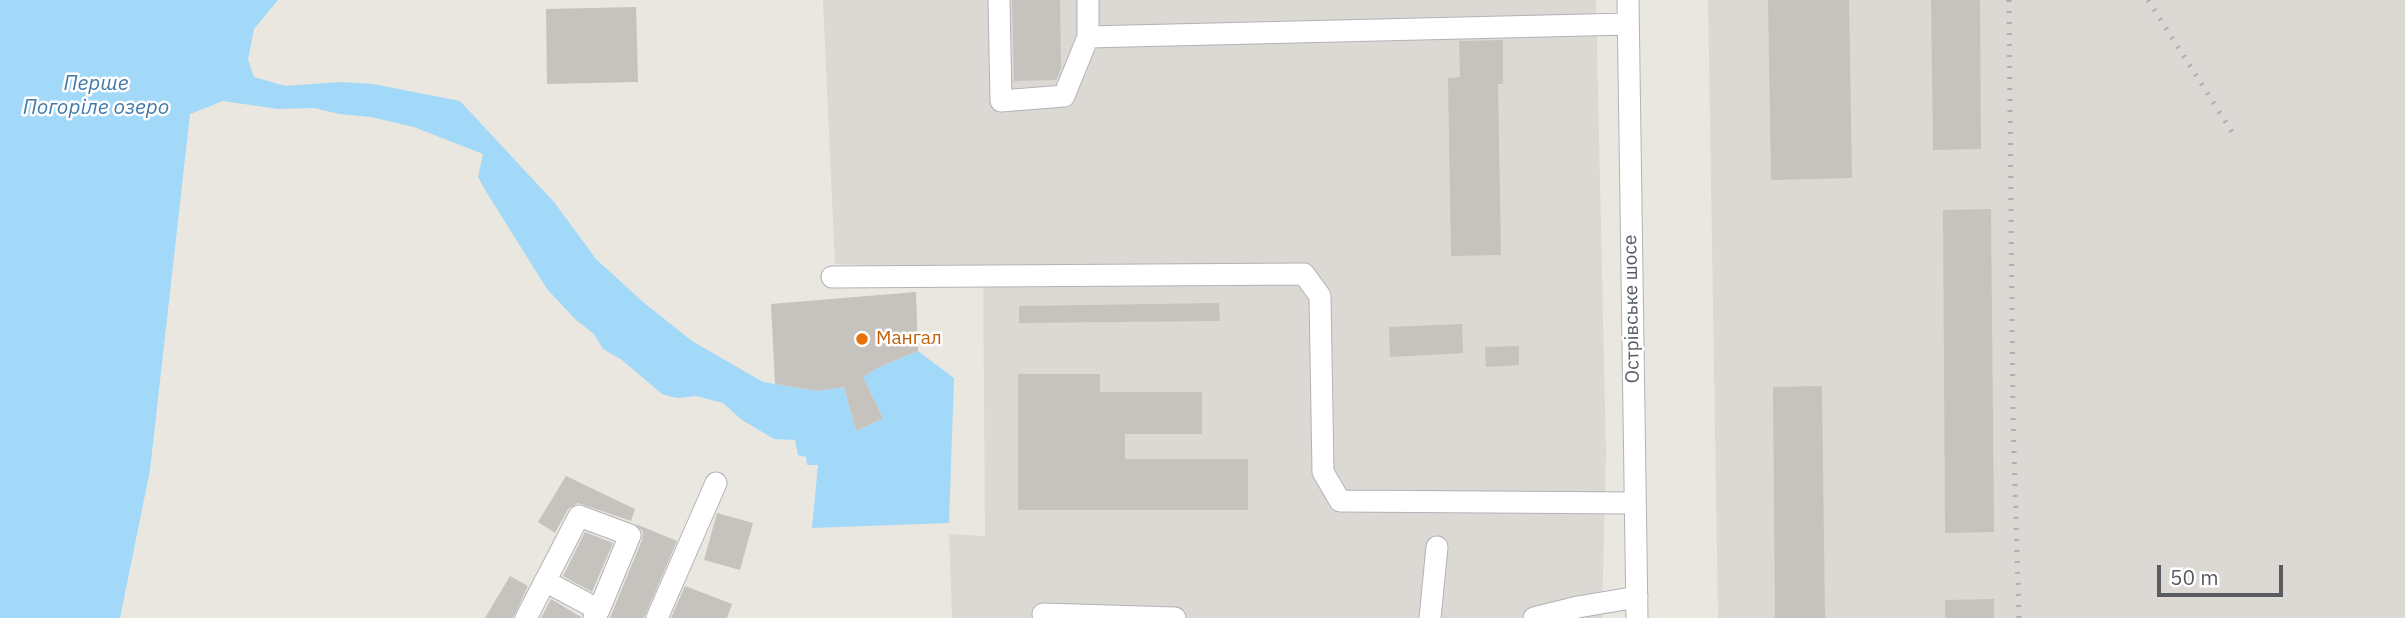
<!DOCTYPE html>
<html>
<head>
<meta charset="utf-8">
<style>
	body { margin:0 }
	#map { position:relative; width:2405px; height:618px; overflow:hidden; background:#eae7e0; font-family:"IBM Plex Sans",sans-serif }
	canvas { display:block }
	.scale { position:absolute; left:2157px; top:565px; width:126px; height:32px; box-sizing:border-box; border:4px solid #585c60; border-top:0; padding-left:9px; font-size:21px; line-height:24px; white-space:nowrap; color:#585c60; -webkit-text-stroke:5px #fff; paint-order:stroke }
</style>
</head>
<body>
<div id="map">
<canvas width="2405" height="618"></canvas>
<div class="scale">50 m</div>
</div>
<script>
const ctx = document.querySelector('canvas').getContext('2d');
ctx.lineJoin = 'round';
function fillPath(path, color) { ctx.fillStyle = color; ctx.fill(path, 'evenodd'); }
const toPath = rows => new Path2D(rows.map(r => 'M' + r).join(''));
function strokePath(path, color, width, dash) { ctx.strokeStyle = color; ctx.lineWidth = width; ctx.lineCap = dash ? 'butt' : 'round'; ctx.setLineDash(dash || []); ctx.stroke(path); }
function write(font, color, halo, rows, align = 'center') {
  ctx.font = font + ' "IBM Plex Sans",sans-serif'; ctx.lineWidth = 5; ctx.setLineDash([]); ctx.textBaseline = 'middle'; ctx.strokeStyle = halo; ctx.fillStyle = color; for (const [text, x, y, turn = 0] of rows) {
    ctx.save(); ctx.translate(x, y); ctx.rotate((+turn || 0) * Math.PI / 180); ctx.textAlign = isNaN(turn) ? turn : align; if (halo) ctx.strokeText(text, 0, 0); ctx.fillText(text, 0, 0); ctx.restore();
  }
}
fillPath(toPath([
	[823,0,1596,0,1606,452,1602,618,952,618,949,534,985,536,983,269,835,264],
	[1708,0,2405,0,2405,618,1718,618]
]), '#dcd9d4');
fillPath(toPath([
	[0,0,278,0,254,29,248,59,254,77,285,86,341,82,373,84,460,101,554,202,596,259,643,302,692,341,763,382,817,391,844,387,856,431,883,418,863,377,877,368,918,351,954,378,949,523,812,528,818,465,807,465,806,457,798,455,795,440,774,439,742,420,723,403,696,396,677,398,662,394,622,360,603,349,594,334,576,320,547,289,487,193,478,177,483,154,414,127,371,117,339,114,314,108,278,109,223,101,190,114,150,470,120,618,0,618]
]), '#a2d8f8');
fillPath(toPath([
	[1012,0,1060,0,1061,68,1056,80,1014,81],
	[1768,0,1849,0,1852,178,1771,180],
	[1931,0,1980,0,1981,149,1933,150],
	[636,7,638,82,547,84,546,9],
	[1503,40,1503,84,1498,84,1501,255,1451,256,1448,78,1460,77,1459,41],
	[1991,209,1994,532,1945,533,1943,210],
	[916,292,918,351,877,368,863,377,883,418,856,431,844,387,817,391,775,384,771,304],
	[1219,303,1220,321,1019,323,1019,306],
	[1462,324,1463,353,1390,357,1389,327],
	[1519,346,1519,365,1486,367,1485,347],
	[1018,374,1100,374,1100,392,1202,392,1202,434,1125,434,1125,459,1248,459,1248,510,1018,510],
	[1822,386,1825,618,1775,618,1773,387],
	[566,476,635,509,631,521,578,503,568,509,555,533,538,522],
	[717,513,753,523,740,570,704,560],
	[636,524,677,541,644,618,610,618,642,540,643,532],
	[585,532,613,543,592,592,563,576],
	[510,576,528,586,513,618,485,618],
	[685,586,732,604,727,618,671,618],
	[551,599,581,617,581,618,541,618],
	[1994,599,1994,618,1945,618,1945,600]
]), '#c6c2bd');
const minor = toPath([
	[999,0,1001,101,1064,96,1088,37],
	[1088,0,1088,37,1628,24],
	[1628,0,1637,618],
	[832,277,1304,274,1320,296,1323,472,1340,501,1635,503],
	[545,581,599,610,594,618],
	[1043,614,1175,618],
	[526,618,579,516,630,535,599,610],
	[657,618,716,483],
	[1430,618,1437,547],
	[1534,618,1578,607,1637,597]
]);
strokePath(minor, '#b0b3b7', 23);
strokePath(minor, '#fff', 21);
strokePath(toPath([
	[2009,0,2013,418,2019,618],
	[2148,0,2232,132]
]), '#aeafb0', 5, [2, 9]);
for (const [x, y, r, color] of [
	[862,339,7,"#e8710a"]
]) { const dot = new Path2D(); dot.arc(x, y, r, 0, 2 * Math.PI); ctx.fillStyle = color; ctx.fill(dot); strokePath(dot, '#fff', 2.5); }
write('19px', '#585c60', '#fff', [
	["Острівське шосе",1632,309,-91]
]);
write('19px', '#c56008', '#fff', [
	["Мангал",876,339]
], 'left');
write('italic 21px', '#4279a7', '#fff', [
	["Перше",96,84],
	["Погоріле озеро",96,108]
]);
</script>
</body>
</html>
